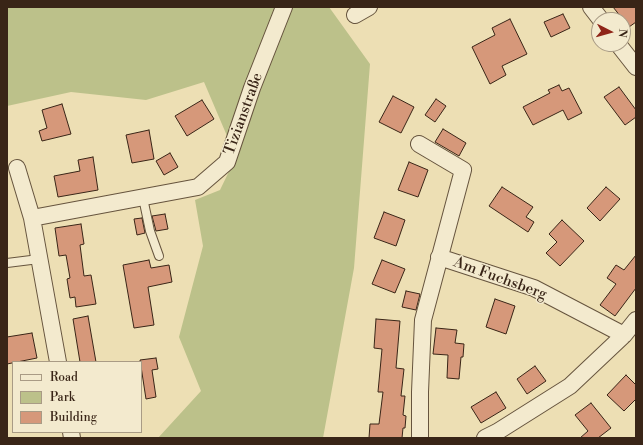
<!DOCTYPE html>
<html>
<head>
<meta charset="utf-8">
<style>
	body { margin:0 }
	#map { position:relative; width:643px; height:445px; overflow:hidden; background:#eddfb4; font-family:"Libre Bodoni",serif }
	canvas { display:block }
	.frame { position:absolute; inset:0; border:8px solid #392517; pointer-events:none }
	.legend { position:absolute; left:12px; top:361px; width:130px; height:72px; box-sizing:border-box; background:#f3eace; border:1px solid #a99b85; margin:0; padding:5px 7px; list-style:none; font-size:12px; color:#392517 }
	.legend li { display:flex; align-items:center; gap:8px; height:20px }
	.legend b { width:20px; border:1px solid #a99b85 }
	.north { position:absolute; left:591px; top:12px; width:40px; height:40px; box-sizing:border-box; background:#f3eace; border:1px solid #a99b85; border-radius:50%; rotate:96deg; font-size:11px; font-weight:700; line-height:16px; text-align:center; color:#392517 }
	.north::after { content:''; display:block; margin:auto; width:14px; height:18px; background:#8f2418; clip-path:polygon(50% 0,100% 100%,50% 72%,0 100%) }
</style>
</head>
<body>
<div id="map">
<canvas width="643" height="445"></canvas>
<div class="frame"></div>
<ul class="legend">
<li><b style="height:5px;background:#f3eace"></b>Road</li>
<li><b style="height:11px;background:#bcc18a"></b>Park</li>
<li><b style="height:11px;background:#d6987a"></b>Building</li>
</ul>
<div class="north">N</div>
</div>
<script>
const ctx = document.querySelector('canvas').getContext('2d');
ctx.lineJoin = 'round';
function fillPath(path, color) { ctx.fillStyle = color; ctx.fill(path, 'evenodd'); }
const toPath = rows => new Path2D(rows.map(r => 'M' + r).join(''));
function strokePath(path, color, width, dash) { ctx.strokeStyle = color; ctx.lineWidth = width; ctx.lineCap = dash ? 'butt' : 'round'; ctx.setLineDash(dash || []); ctx.stroke(path); }
function write(font, color, halo, rows, align = 'center') {
  ctx.font = font + ' "Libre Bodoni",serif'; ctx.lineWidth = 3; ctx.setLineDash([]); ctx.textBaseline = 'middle'; ctx.strokeStyle = halo; ctx.fillStyle = color; for (const [text, x, y, turn = 0] of rows) {
    ctx.save(); ctx.translate(x, y); ctx.rotate((+turn || 0) * Math.PI / 180); ctx.textAlign = isNaN(turn) ? turn : align; if (halo) ctx.strokeText(text, 0, 0); ctx.fillText(text, 0, 0); ctx.restore();
  }
}
fillPath(toPath([
	[7,7,329,7,370,64,354,268,323,438,158,438,201,391,179,337,203,246,195,200,220,190,236,157,204,82,146,100,71,92,7,106]
]), '#bcc18a');
const building = toPath([
	[613,7,636,7,636,22,629,27,613,7],
	[563,14,570,28,551,37,544,22,563,14],
	[510,19,527,54,502,66,506,75,490,84,472,47,495,35,492,28,510,19],
	[559,85,562,91,569,88,582,113,568,120,563,110,533,125,523,107,550,93,548,90,559,85],
	[619,87,636,110,636,117,625,125,604,97,619,87],
	[393,96,414,107,401,133,379,122,393,96],
	[436,99,446,106,435,122,425,115,436,99],
	[202,100,214,119,187,136,175,116,202,100],
	[62,104,71,134,42,141,39,131,47,128,42,110,62,104],
	[443,129,466,143,459,156,435,142,443,129],
	[149,130,154,159,132,163,126,135,149,130],
	[170,153,178,167,164,175,156,161,170,153],
	[93,157,98,190,58,197,54,176,80,171,78,160,93,157],
	[409,162,428,170,418,197,398,190,409,162],
	[502,187,533,207,526,217,534,222,528,232,489,206,502,187],
	[606,187,620,199,600,221,587,208,606,187],
	[384,212,405,220,396,246,374,238,384,212],
	[165,214,168,229,156,231,152,216,165,214],
	[142,218,145,233,137,235,134,219,142,218],
	[562,220,584,241,560,266,546,253,557,242,549,234,562,220],
	[81,224,84,244,80,245,84,276,91,275,96,304,76,307,75,297,70,298,67,279,70,278,66,255,59,256,55,228,81,224],
	[636,255,636,288,615,316,600,305,616,284,607,278,616,265,624,270,636,255],
	[149,260,151,268,169,265,172,282,148,287,154,325,134,328,123,265,149,260],
	[382,260,405,269,395,293,372,284,382,260],
	[406,291,420,294,416,310,402,307,406,291],
	[495,299,515,306,506,334,486,327,495,299],
	[88,316,96,362,80,362,73,319,88,316],
	[376,319,400,321,396,368,404,369,401,396,405,396,403,415,406,416,405,428,403,428,402,438,369,438,370,424,379,424,383,392,378,392,382,349,374,348,376,319],
	[436,328,457,330,455,343,464,344,463,357,461,357,459,379,447,378,448,355,433,354,436,328],
	[32,333,37,358,7,364,7,337,32,333],
	[156,358,158,369,152,370,156,397,146,399,140,360,156,358],
	[535,366,546,381,527,394,517,379,535,366],
	[626,375,636,385,636,399,624,411,607,395,626,375],
	[496,392,506,408,481,423,471,407,496,392],
	[591,403,611,428,598,438,580,438,588,431,575,415,591,403]
]);
fillPath(building, '#d6987a');
strokePath(building, '#392517', 1);
const service = toPath([
	[143,198,150,231,159,256],
	[7,263,39,259]
]);
const minor = toPath([
	[591,7,601,20],
	[355,15,369,7],
	[618,44,636,67],
	[419,144,463,170,423,320,420,392,420,438],
	[17,168,32,218,58,362],
	[32,218,198,187,227,162,252,88,284,7],
	[439,257,534,288,624,335],
	[71,432,72,438],
	[485,438,497,432,570,386,624,335,636,320]
]);
strokePath(service, '#66543e', 10);
strokePath(minor, '#66543e', 18);
strokePath(service, '#f3eace', 8);
strokePath(minor, '#f3eace', 16);
write('15px', '#392517', '#f3eace', [
	["Tizianstraße",244,114,-70],
	["Am Fuchsberg",500,279,20]
]);
</script>
</body>
</html>
